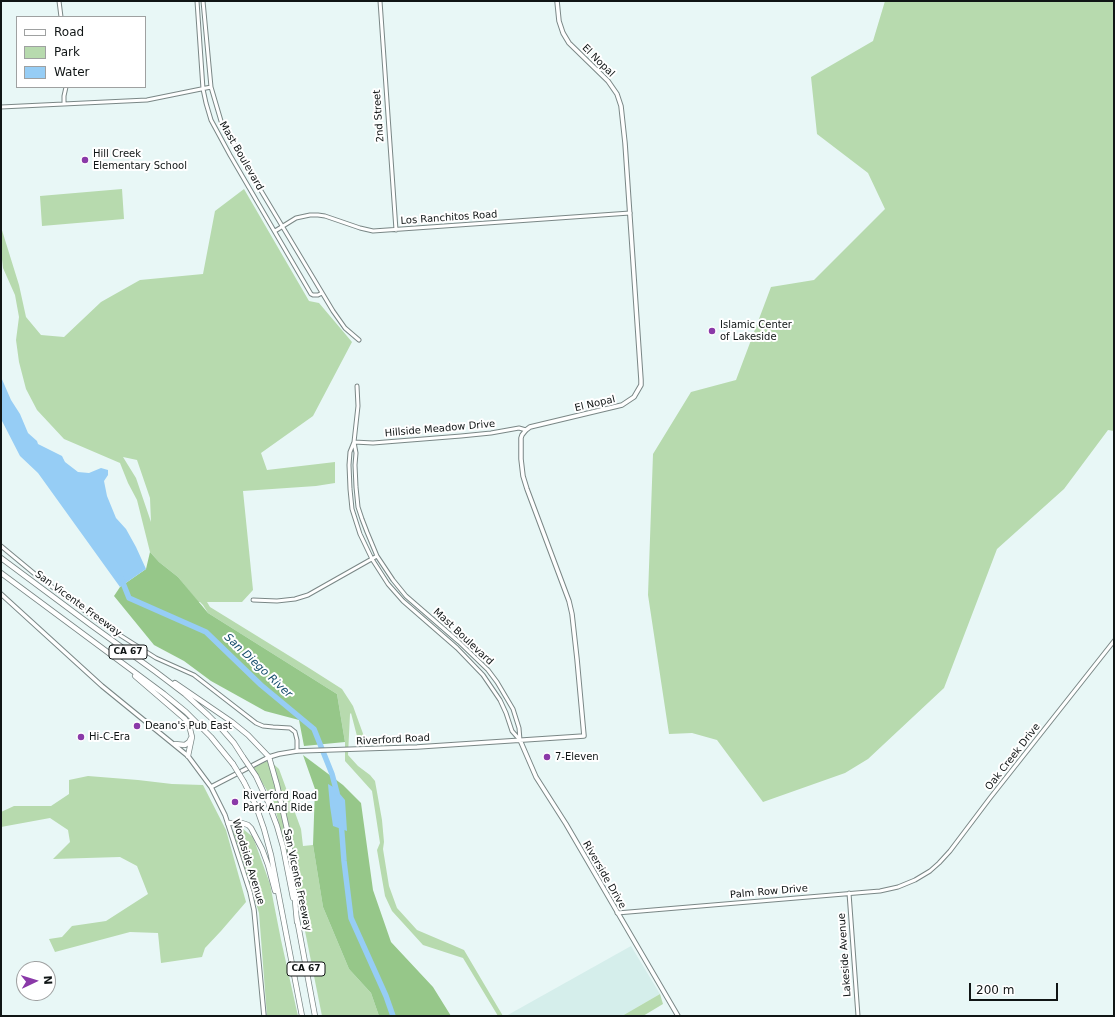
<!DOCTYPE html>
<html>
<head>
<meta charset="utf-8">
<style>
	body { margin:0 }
	#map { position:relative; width:1115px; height:1017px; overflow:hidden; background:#e8f7f6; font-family:"DejaVu Sans",sans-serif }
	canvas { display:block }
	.frame { position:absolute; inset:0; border:2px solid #101515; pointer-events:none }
	.legend { position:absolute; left:16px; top:16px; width:130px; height:72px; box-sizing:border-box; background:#fff; border:1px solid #9fa1a1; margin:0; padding:5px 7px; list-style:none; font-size:12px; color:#101515 }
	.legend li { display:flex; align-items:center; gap:8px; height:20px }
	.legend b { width:20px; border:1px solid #9fa1a1 }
	.north { position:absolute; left:16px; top:961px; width:40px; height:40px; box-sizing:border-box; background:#fff; border:1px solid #9fa1a1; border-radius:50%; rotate:86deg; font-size:11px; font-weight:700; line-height:16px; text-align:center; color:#101515 }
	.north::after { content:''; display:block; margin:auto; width:14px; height:18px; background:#8a39a8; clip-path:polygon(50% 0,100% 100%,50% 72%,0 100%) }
	.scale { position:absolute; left:969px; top:983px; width:89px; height:18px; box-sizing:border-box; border:2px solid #101515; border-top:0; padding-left:5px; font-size:12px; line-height:14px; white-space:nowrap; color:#101515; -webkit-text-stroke:3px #fff; paint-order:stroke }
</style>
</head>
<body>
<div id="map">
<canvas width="1115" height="1017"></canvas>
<div class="frame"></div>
<ul class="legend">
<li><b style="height:5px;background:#fff"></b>Road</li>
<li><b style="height:11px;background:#b7daae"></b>Park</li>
<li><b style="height:11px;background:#96cdf5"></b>Water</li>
</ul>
<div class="north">N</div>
<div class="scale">200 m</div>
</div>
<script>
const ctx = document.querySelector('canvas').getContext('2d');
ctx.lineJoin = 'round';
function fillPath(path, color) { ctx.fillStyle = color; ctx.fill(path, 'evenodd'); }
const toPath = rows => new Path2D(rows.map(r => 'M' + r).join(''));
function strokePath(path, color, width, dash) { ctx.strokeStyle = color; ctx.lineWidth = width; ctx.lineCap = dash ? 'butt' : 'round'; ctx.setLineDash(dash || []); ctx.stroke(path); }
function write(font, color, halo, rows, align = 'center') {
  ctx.font = font + ' "DejaVu Sans",sans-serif'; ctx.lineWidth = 4; ctx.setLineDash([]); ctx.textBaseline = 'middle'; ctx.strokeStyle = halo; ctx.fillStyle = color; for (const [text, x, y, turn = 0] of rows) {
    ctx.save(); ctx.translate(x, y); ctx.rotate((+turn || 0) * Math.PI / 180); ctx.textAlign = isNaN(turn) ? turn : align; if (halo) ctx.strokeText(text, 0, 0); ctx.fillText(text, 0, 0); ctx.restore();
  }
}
fillPath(toPath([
	[631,946,660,994,622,1016,506,1016]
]), '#d5eeeb');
fillPath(toPath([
	[885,1,1114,1,1114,431,1108,430,1064,489,997,549,944,688,868,759,845,773,763,802,717,740,692,733,669,734,648,595,653,454,691,392,736,380,771,287,814,280,885,209,868,173,817,134,811,77,873,41],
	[122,189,124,219,42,226,40,196],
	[244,189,309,301,319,303,352,342,313,416,261,453,267,470,335,462,335,483,316,486,243,491,253,590,242,602,207,602,210,607,309,668,342,689,353,706,366,742,362,744,358,740,351,713,350,714,348,755,358,766,370,775,375,781,382,820,384,842,383,849,389,886,397,908,417,930,464,950,503,1016,498,1016,463,958,423,945,392,911,385,896,377,850,380,843,372,791,345,761,345,742,337,694,208,613,203,605,200,602,198,602,178,577,159,562,150,552,137,500,128,483,120,463,64,439,37,410,26,389,19,362,16,340,19,317,15,295,3,268,1,250,1,227,19,285,26,317,41,335,64,337,101,302,140,280,203,274,215,211],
	[123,457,137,460,150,498,151,522,136,478],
	[269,760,279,769,301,829,303,846,313,845,323,907,349,969,371,993,379,1016,322,1016,303,921,273,800,253,768],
	[88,776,138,780,172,784,203,785,226,830,246,902,221,931,205,948,202,957,161,963,158,933,130,932,55,952,49,939,62,937,72,926,106,921,148,894,137,866,120,857,53,859,70,842,68,830,50,818,1,827,1,812,14,806,51,806,69,794,69,780],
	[243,829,253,837,270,884,281,940,298,1016,267,1016,259,913,233,831],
	[660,994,663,1004,643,1016,622,1016]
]), '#b7daae');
fillPath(toPath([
	[150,552,159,562,178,577,208,613,337,694,345,742,304,746,299,720,265,711,211,681,184,661,154,645,114,596,120,587,146,569],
	[303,755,343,785,361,803,373,890,391,942,433,987,451,1016,379,1016,371,993,349,969,323,907,313,845,315,789]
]), '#96c789');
fillPath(toPath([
	[1,377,11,400,20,414,28,433,37,441,38,444,62,456,65,462,78,472,89,473,101,468,108,470,108,475,104,481,107,496,116,518,126,529,136,547,146,569,120,587,38,473,20,456,1,419],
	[328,784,335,788,345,800,347,831,333,826,330,806]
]), '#96cdf5');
strokePath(toPath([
	[121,578,129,598,206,632,261,685,314,729,332,774,337,793],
	[341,821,344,861,351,918,386,996,393,1016]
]), '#96cdf5', 5.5);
const tertiary = toPath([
	[59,1,61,17],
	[197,1,203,89,206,103,211,120,230,155,311,294,313,295,318,295,322,293],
	[203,1,211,87,221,121,251,174,333,311,345,328,359,340],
	[380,1,396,230],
	[64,104,64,96,66,87],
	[1,107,147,100,211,87],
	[275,231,296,218,310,215,318,215,325,216,360,228,373,231,630,213],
	[357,386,358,406,354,442,356,453,355,465,356,487,358,507,362,519,367,532,377,556,393,580,406,596,459,642,488,670,497,682,513,709,519,728,520,740],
	[354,442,350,452,349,465,350,489,352,509,360,534,372,559,388,584,403,601,457,648,483,675,500,700,506,713,512,731,520,740],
	[354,442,373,443,461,436,491,433,519,428,526,430],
	[1,546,36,575,104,625,156,658,194,675,256,723,263,726,273,727,290,728,295,732,297,740,297,751],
	[253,600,277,601,295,599,308,595,377,556],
	[849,893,858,1016],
	[617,913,880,891,898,887,915,880,930,871,939,863,950,851,990,798,1114,641]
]);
const secondary = toPath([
	[1,594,102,686,188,756,211,787,225,815,250,892,254,910,264,1016],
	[520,740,536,777,566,824,678,1016],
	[211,787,269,757,279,754,297,751,417,747,584,736,577,659,572,614,569,601,527,489,523,476,521,459,521,438,522,435,526,430,530,427,622,405,634,397,641,385,641,380,625,143,621,106,617,94,608,81,569,43,563,33,559,21,557,1]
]);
const motorway = toPath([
	[1,558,91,625,156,672,185,694,209,716,220,727,234,743,243,757],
	[1,573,164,694,186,712,211,737,233,764],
	[135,676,185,719,189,725,192,737,188,756],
	[175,683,232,722,248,735,269,757,277,785,289,838,297,922],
	[175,744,185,745,189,742,191,738],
	[256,776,268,802,277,826,283,847,293,898],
	[244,782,256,806,264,829,271,855,302,1016],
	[228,823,242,823,248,825,251,828,262,849,268,865,275,891],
	[297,919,315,1016]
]);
strokePath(tertiary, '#7a8786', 5);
strokePath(secondary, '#7a8786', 5.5);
strokePath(motorway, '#7a8786', 6);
strokePath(tertiary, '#fff', 3);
strokePath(secondary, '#fff', 3.5);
strokePath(motorway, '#fff', 4.5);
const motorwayBridge = toPath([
	[243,757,256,776],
	[233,764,244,782]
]);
strokePath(motorwayBridge, '#7a8786', 6, []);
strokePath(motorwayBridge, '#fff', 4.5);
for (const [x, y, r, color] of [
	[85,160,4,"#8a39a8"],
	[712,331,4,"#8a39a8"],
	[137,726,4,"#8a39a8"],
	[81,737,4,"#8a39a8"],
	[547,757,4,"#8a39a8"],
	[235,802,4,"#8a39a8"]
]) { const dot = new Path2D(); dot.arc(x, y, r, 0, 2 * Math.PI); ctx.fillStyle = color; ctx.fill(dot); strokePath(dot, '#fff', 1.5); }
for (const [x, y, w] of [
	[128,652,38],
	[306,969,38]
]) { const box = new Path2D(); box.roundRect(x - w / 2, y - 7, w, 14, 3); ctx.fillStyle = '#fff'; ctx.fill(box); strokePath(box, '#101515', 1); }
write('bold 9px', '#101515', null, [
	["CA 67",128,652],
	["CA 67",306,969]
]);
write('10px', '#101515', '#fff', [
	["El Nopal",598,61,45],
	["2nd Street",379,116,-94],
	["Mast Boulevard",241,156,60],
	["Los Ranchitos Road",449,218,-4],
	["El Nopal",595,404,-13],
	["Hillside Meadow Drive",440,429,-5],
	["San Vicente Freeway",78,604,36],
	["Mast Boulevard",463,637,43],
	["Riverford Road",393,740,-3],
	["Oak Creek Drive",1013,757,-52],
	["Woodside Avenue",248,862,73],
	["Riverside Drive",604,875,60],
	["San Vicente Freeway",297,880,78],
	["Palm Row Drive",769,892,-5],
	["Lakeside Avenue",845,955,-94]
]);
write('10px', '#101515', '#fff', [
	["Hill Creek",93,154],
	["Elementary School",93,166],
	["Islamic Center",720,325],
	["of Lakeside",720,337],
	["Deano's Pub East",145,726],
	["Hi-C-Era",89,737],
	["7-Eleven",555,757],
	["Riverford Road",243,796],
	["Park And Ride",243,808]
], 'left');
write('italic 11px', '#144b6b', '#fff', [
	["San Diego River",258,666,43]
]);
</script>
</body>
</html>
